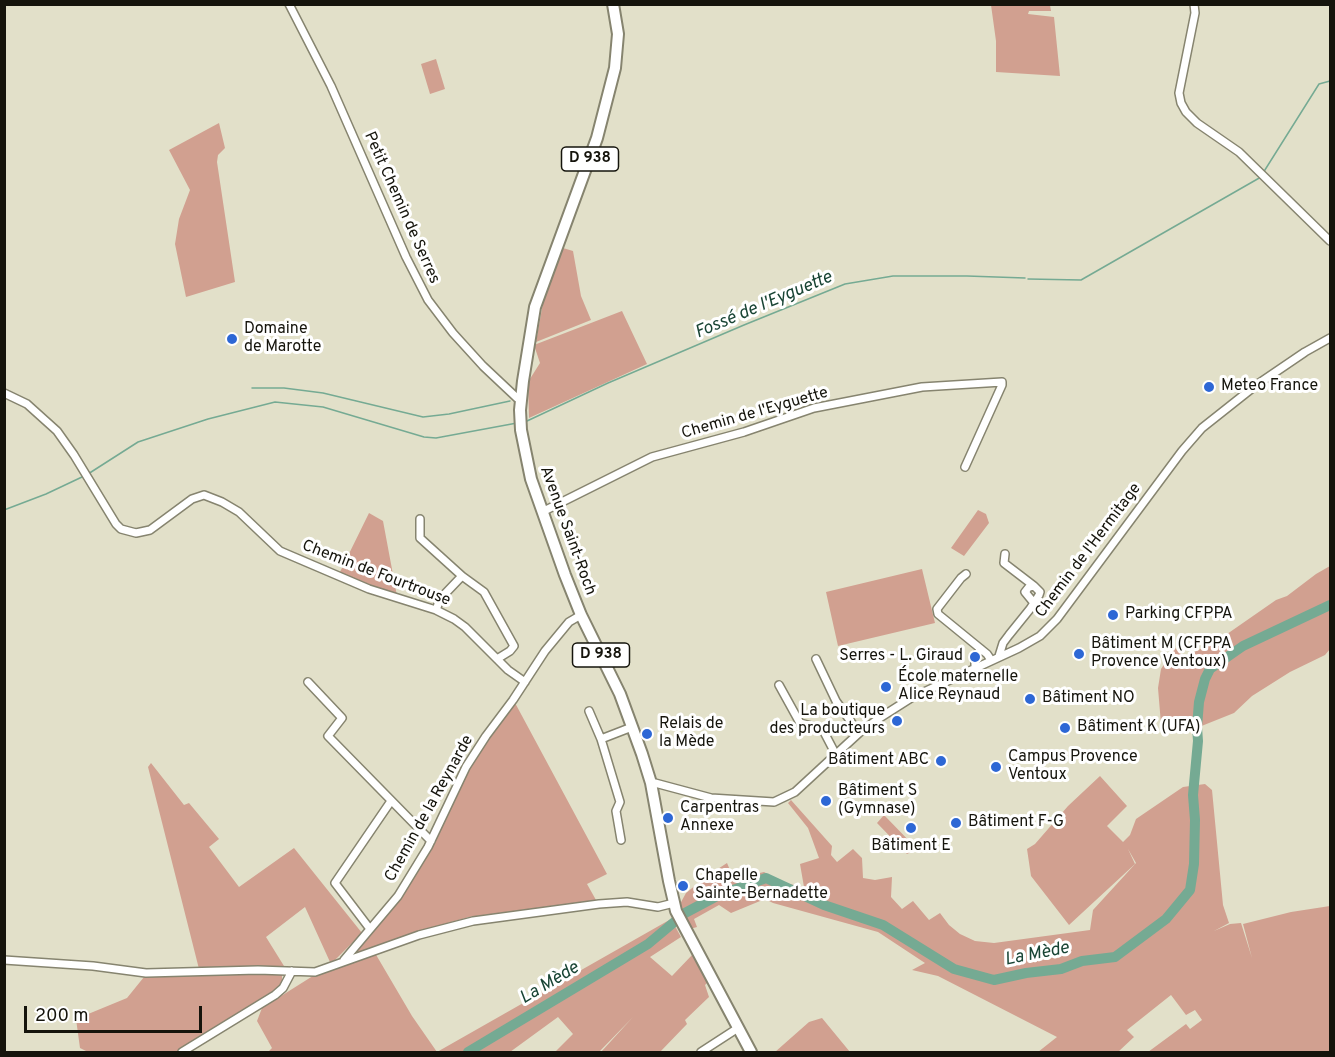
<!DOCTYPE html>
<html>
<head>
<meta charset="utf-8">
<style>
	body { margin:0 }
	#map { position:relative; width:1335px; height:1057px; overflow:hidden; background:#e2e0c9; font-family:Overpass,sans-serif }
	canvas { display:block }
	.frame { position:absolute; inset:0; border:6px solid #15140c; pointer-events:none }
	.scale { position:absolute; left:24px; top:1006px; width:178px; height:27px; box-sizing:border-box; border:3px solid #15140c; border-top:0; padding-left:8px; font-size:18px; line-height:21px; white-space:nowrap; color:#15140c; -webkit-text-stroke:4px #fff; paint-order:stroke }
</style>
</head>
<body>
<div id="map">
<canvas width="1335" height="1057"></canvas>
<div class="frame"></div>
<div class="scale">200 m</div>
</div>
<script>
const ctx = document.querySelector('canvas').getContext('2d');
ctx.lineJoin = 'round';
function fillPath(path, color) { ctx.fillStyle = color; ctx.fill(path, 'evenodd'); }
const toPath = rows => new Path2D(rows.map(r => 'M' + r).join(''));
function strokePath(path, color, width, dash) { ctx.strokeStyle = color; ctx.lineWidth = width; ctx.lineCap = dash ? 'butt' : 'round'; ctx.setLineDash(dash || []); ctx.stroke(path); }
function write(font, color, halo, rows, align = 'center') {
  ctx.font = font + ' Overpass,sans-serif'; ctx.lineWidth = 6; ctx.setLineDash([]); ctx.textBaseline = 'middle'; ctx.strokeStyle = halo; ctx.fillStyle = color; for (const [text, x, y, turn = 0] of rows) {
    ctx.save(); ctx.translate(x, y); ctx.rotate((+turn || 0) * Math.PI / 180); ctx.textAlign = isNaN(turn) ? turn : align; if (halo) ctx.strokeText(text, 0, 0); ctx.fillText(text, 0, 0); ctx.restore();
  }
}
fillPath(toPath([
	[991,5,1050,5,1051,11,1029,11,1028,14,1054,17,1060,76,996,72,996,41],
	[436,59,445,89,430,94,421,64],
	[219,123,225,148,218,155,217,162,235,282,186,297,175,244,179,219,190,190,169,150],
	[563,248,573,251,581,296,591,320,536,342,543,303],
	[622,311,647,364,529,418,528,382,540,363,534,345],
	[978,510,986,514,989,523,964,556,951,548],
	[369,513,383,521,397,596,340,572],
	[1330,566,1330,603,1240,644,1207,668,1201,680,1196,704,1194,729,1161,724,1158,688,1161,669,1175,648,1184,657,1217,641,1276,600,1287,596,1316,574],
	[922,569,935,623,838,646,826,592],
	[1330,609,1330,649,1325,655,1290,672,1252,696,1234,713,1199,727,1201,701,1211,671,1243,648],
	[514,701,607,874,587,884,596,900,469,917,416,932,352,954,395,903,467,768],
	[151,763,184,805,189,803,219,839,209,847,239,887,294,848,362,933,335,960,330,962,305,907,266,937,284,966,199,969,148,767],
	[1100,776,1127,806,1107,826,1123,842,1130,835,1136,819,1183,787,1205,784,1212,790,1223,905,1229,923,1214,931,1230,924,1241,923,1252,958,1243,924,1291,912,1330,906,1330,1052,1148,1052,1186,1024,1190,1029,1202,1020,1195,1010,1186,1015,1171,995,1127,1030,1134,1037,1118,1052,1038,1052,1057,1037,938,976,912,970,925,963,878,932,773,903,765,899,731,913,719,905,694,919,697,927,690,929,680,904,686,893,707,876,727,863,733,877,737,878,764,872,785,883,804,887,800,864,819,858,808,828,788,803,791,800,832,846,831,855,837,862,853,849,862,858,863,878,875,880,892,877,891,897,902,909,913,901,929,920,940,913,949,925,960,934,975,941,994,943,1090,930,1093,910,1136,863,1128,849,1135,864,1069,925,1031,876,1027,849,1035,844,1068,806],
	[884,815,917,849,907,854,877,823],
	[671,919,681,937,650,957,672,976,693,954,708,982,705,985,709,997,685,1020,687,1024,660,1052,601,1052,633,1017,599,1052,555,1052,573,1034,558,1017,510,1052,268,1052,272,1048,257,1021,262,1008,316,974,375,953,412,1016,437,1052],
	[256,972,279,972,282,975,282,984,275,992,247,1011,176,1052,88,1052,80,1048,76,1019,127,998,144,977],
	[822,1018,850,1052,775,1052,809,1022]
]), '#d1a090');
strokePath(toPath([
	[1263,173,1319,84,1330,81],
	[1028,279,1081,280,1261,177],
	[252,388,284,388,323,393,423,417,449,414,510,401],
	[527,421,608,383,744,325,845,284,893,276,967,276,1025,278],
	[88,474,138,442,208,419,275,402,323,407,424,437,436,438,517,423],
	[4,510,46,494,82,477]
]), '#75aa93', 1.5);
strokePath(toPath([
	[468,1052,648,944,685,913,717,896,766,878,824,905,883,925,954,969,994,980,1026,973,1061,969,1082,961,1115,957,1166,919,1190,890,1194,864,1195,820,1193,795,1198,741,1197,727,1199,702,1205,679,1210,669,1243,646,1330,605]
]), '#75aa93', 10);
const street = toPath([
	[289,4,331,86,406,257,428,300,453,333,483,366,517,398,521,399],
	[1194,4,1195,13,1179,93,1181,103,1186,112,1197,123,1239,152,1330,241],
	[4,393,27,404,57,431,74,455,116,524,121,529,136,533,150,530,192,499,204,495,222,502,239,512,280,551,369,589,436,610,454,619,465,627,508,670,525,682],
	[542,512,652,457,744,432,814,408,922,387,1002,382,1002,385,965,467],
	[420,519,420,538,462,576],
	[1005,554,1004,563,1034,586],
	[966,574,961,578,937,609,938,614,987,654,991,660],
	[436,610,440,599,462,576,484,592,514,646,510,651,497,659],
	[999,656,1003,643,1009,635,1030,609,1034,603,1039,595,1040,592,1034,586,1029,587,1025,592,1034,603],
	[816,659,836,701,859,733],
	[975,667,975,657,981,649],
	[308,682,342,718,328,736,431,841],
	[779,685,800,723,819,728,824,732,836,755],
	[589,711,601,739],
	[651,783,655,783,711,798,774,802,795,792,859,733,878,719,911,698,1019,648,1040,636,1057,619,1182,451,1202,428,1255,386,1305,352,1330,338],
	[621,840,616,811,620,802,601,739,632,727],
	[370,929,335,883,391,801],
	[4,960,93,966,146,973,258,970,315,972,419,935,473,921,599,904,627,902,658,907,674,903],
	[344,960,398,896,428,847,466,767,486,736,513,700,545,651,569,622,581,615],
	[182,1052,275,995,283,988,292,971],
	[701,1052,738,1028]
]);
const primary = toPath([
	[613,4,618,34,615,68,597,138,535,307,523,381,520,410,521,430,531,479,565,575,581,615,620,694,642,754,651,783,669,881,676,911,751,1052]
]);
strokePath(street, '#86846f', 10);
strokePath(primary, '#86846f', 14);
strokePath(street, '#fff', 7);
strokePath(primary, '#fff', 10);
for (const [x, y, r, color] of [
	[232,339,6,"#2d67d5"],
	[1209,387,6,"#2d67d5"],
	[1113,615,6,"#2d67d5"],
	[1079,654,6,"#2d67d5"],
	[975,657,6,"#2d67d5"],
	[886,687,6,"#2d67d5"],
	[1030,699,6,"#2d67d5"],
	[897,721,6,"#2d67d5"],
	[1065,728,6,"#2d67d5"],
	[647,734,6,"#2d67d5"],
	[941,761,6,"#2d67d5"],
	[996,767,6,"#2d67d5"],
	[826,801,6,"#2d67d5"],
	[668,818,6,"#2d67d5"],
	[956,823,6,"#2d67d5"],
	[911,828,6,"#2d67d5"],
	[683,886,6,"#2d67d5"]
]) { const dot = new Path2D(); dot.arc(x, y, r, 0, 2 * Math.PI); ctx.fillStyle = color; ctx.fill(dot); strokePath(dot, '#fff', 2); }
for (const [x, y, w] of [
	[590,159,57],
	[601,655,57]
]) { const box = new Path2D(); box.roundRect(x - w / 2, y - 12, w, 24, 4.5); ctx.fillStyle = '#fff'; ctx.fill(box); strokePath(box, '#15140c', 1.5); }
write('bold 15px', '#15140c', null, [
	["D 938",590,159],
	["D 938",601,655]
]);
write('16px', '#15140c', '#fff', [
	["Petit Chemin de Serres",401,208,66],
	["Chemin de l'Eyguette",755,414,-16],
	["Avenue Saint-Roch",567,531,70],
	["Chemin de l'Hermitage",1089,551,-53],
	["Chemin de Fourtrouse",376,574,21],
	["Chemin de la Reynarde",430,809,-61]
]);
write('16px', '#15140c', '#fff', [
	["Domaine",244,330],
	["de Marotte",244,348],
	["Meteo France",1221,387],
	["Parking CFPPA",1125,615],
	["Bâtiment M (CFPPA",1091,645],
	["Provence Ventoux)",1091,663],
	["Serres - L. Giraud",963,657,"right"],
	["École maternelle",898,678],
	["Alice Reynaud",898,696],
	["Bâtiment NO",1042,699],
	["La boutique",885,712,"right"],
	["des producteurs",885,730,"right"],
	["Relais de",659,725],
	["la Mède",659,743],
	["Bâtiment K (UFA)",1077,728],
	["Campus Provence",1008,758],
	["Ventoux",1008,776],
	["Bâtiment ABC",929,761,"right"],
	["Bâtiment S",838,792],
	["(Gymnase)",838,810],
	["Carpentras",680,809],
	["Annexe",680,827],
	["Bâtiment F-G",968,823],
	["Bâtiment E",911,847,"center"],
	["Chapelle",695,877],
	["Sainte-Bernadette",695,895]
], 'left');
write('italic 18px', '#184434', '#fff', [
	["Fossé de l'Eyguette",764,306,-23],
	["La Mède",1037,955,-11],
	["La Mède",550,984,-31]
]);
</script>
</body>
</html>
